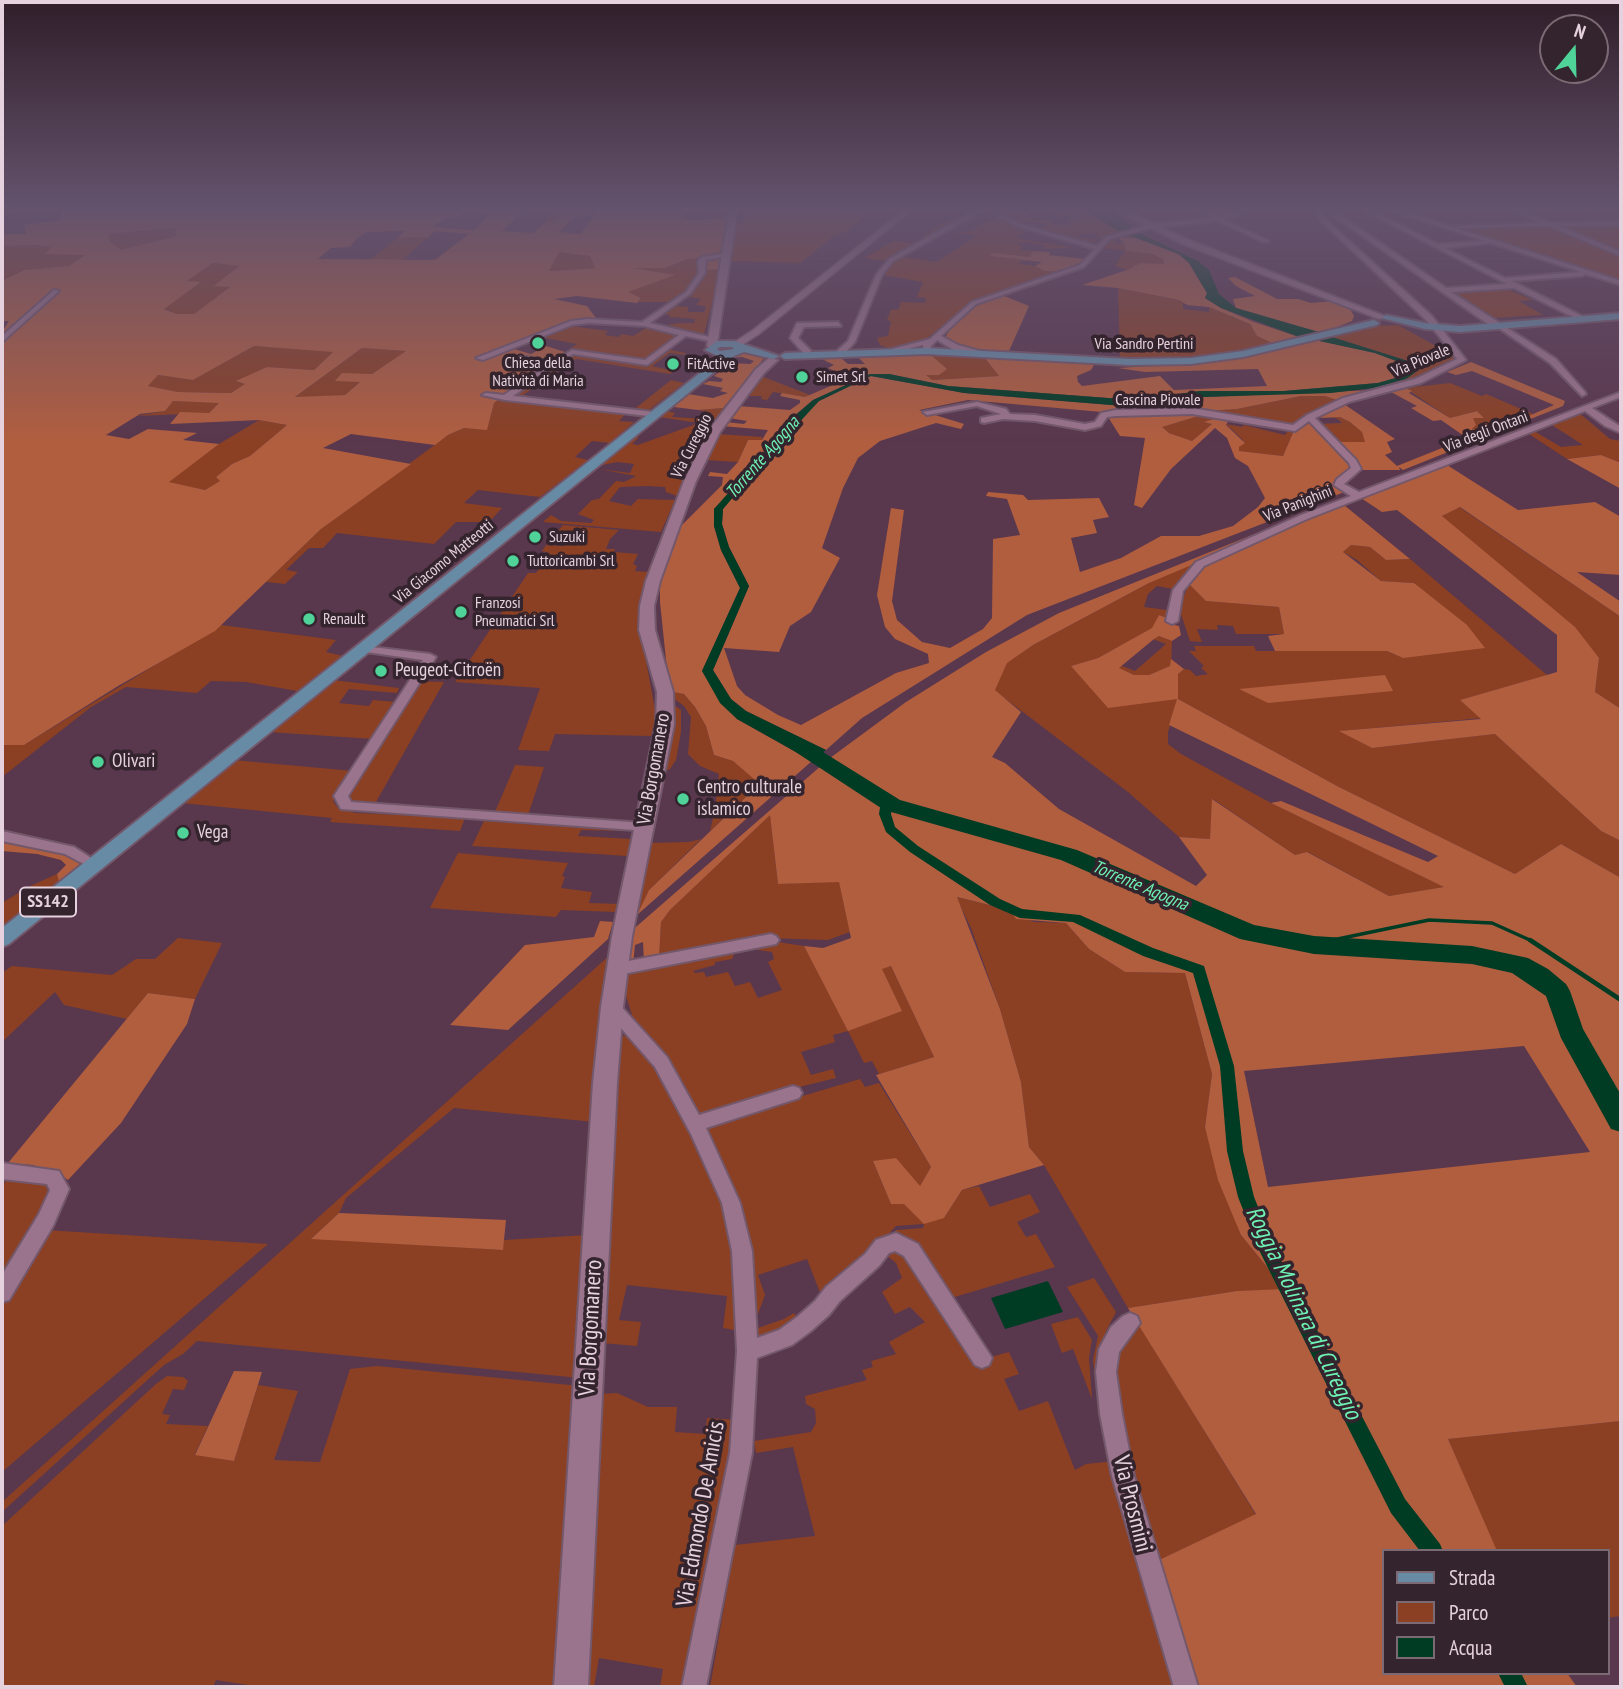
<!DOCTYPE html>
<html>
<head>
<meta charset="utf-8">
<style>
	body { margin:0 }
	#map { position:relative; width:1623px; height:1689px; overflow:hidden; background:#59374d; font-family:"PT Sans Narrow",sans-serif }
	canvas { display:block }
	.frame { position:absolute; inset:0; border:4px solid #e6d1de; pointer-events:none }
	.legend { position:absolute; left:1382px; top:1549px; width:228px; height:126px; box-sizing:border-box; background:#34242e; border:2px solid #7b6974; margin:0; padding:9px 12px; list-style:none; font-size:21px; color:#e6d1de }
	.legend li { display:flex; align-items:center; gap:14px; height:35px }
	.legend b { width:35px; border:2px solid #7b6974 }
	.north { position:absolute; left:1539px; top:14px; width:70px; height:70px; box-sizing:border-box; background:#34242e; border:2px solid #7b6974; border-radius:50%; rotate:19deg; font-size:19px; font-weight:700; line-height:28px; text-align:center; color:#e6d1de }
	.north::after { content:''; display:block; margin:auto; width:24px; height:32px; background:#4fd399; clip-path:polygon(50% 0,100% 100%,50% 72%,0 100%) }
</style>
</head>
<body>
<div id="map">
<canvas width="1623" height="1689"></canvas>
<div class="frame"></div>
<ul class="legend">
<li><b style="height:9px;background:#678ba5"></b>Strada</li>
<li><b style="height:19px;background:#8b4024"></b>Parco</li>
<li><b style="height:19px;background:#003b24"></b>Acqua</li>
</ul>
<div class="north">N</div>
</div>
<script>
const ctx = document.querySelector('canvas').getContext('2d');
ctx.lineJoin = 'round';
function fillPath(path, color) { ctx.fillStyle = color; ctx.fill(path, 'evenodd'); }
const toPath = rows => new Path2D(rows.map(r => 'M' + r).join(''));
function strokePath(path, color, width, dash) { ctx.strokeStyle = color; ctx.lineWidth = width; ctx.lineCap = dash ? 'butt' : 'round'; ctx.setLineDash(dash || []); ctx.stroke(path); }
function write(font, color, halo, rows, align = 'center') {
  ctx.font = font + ' "PT Sans Narrow",sans-serif'; ctx.lineWidth = 7; ctx.setLineDash([]); ctx.textBaseline = 'middle'; ctx.strokeStyle = halo; ctx.fillStyle = color; for (const [text, x, y, turn = 0] of rows) {
    ctx.save(); ctx.translate(x, y); ctx.rotate((+turn || 0) * Math.PI / 180); ctx.textAlign = isNaN(turn) ? turn : align; if (halo) ctx.strokeText(text, 0, 0); ctx.fillText(text, 0, 0); ctx.restore();
  }
}
fillPath(toPath([
	[551,206,590,206,595,209,595,215,562,216,555,223,545,223],
	[737,206,758,206,759,209,808,206,867,215,844,233,835,235,800,263,729,261,734,227,745,220,745,215,755,213,753,209,738,209],
	[1044,206,1079,206,1123,233,1104,238,1098,237,1096,233,1079,234,1078,238,1102,240,1089,242,1036,228,1048,225,1032,221,1021,224,999,214,1024,212,1035,220,1048,219,1054,225,1072,225,1066,220,1082,218,1077,215,1058,216,1052,212,1071,211,1067,208,1048,209],
	[972,212,975,212,885,261,864,258,894,241,910,243,920,240,933,228],
	[997,217,1028,229,1016,238,1074,248,1044,249,1045,245,1020,242,1017,244,1023,246,1020,250,1033,251,1031,257,991,256,1034,261,1021,261,1020,264,1035,266,1044,271,1064,272,974,301,926,339,894,350,880,345,877,338,888,336,891,321,887,320,891,310,899,309,901,302,925,303,926,298,917,297,923,282,883,275,888,267,902,257,936,262,977,236,953,232,967,232],
	[1621,224,1621,280,1451,226,1547,224],
	[176,228,176,236,121,250,109,241,109,234],
	[1125,234,1137,238,1113,239,1116,242,1110,243,1124,243,1126,251,1152,254,1163,259,1164,264,1140,263,1127,270,1115,266,1125,251,1103,248,1108,239],
	[428,237,403,260,370,260,397,238],
	[38,245,52,247,46,254,87,254,69,266,24,270,2,281,2,246],
	[559,252,590,256,595,268,549,271],
	[701,258,700,273,687,292,676,302,638,302,641,298,627,292,673,275,630,268,665,268,688,259],
	[213,263,240,265,215,286,231,286,194,314,177,314,164,308,200,283,186,282],
	[721,269,703,338,666,328,668,325,678,323,694,323,695,319,669,317,670,315,663,314,677,306,688,307,688,312,704,312,706,306,696,305,701,299,689,297,702,278,704,270],
	[1118,288,1179,300,1183,302,1183,309,1209,312,1209,307,1250,324,1257,336,1272,343,1209,356,1120,359],
	[1507,289,1533,300,1519,301,1543,315,1493,318,1453,292],
	[1398,325,1461,360,1415,380,1376,390,1374,388,1406,379,1415,371,1408,361,1332,337,1373,326],
	[570,326,608,331,605,335,618,337,622,334,633,336,648,327,681,337,665,349,686,353,684,355,670,353,652,366,674,371,670,374,576,359,523,395,632,411,671,380,684,383,642,415,626,413,619,421,634,422,610,443,592,441,575,457,588,460,540,497,478,490,464,503,502,508,489,522,456,522,434,544,337,533,323,548,309,548,286,570,298,572,285,584,266,582,321,529,448,435,464,428,487,429,494,403,573,353,643,365,646,363,568,350,577,344,540,337],
	[254,346,334,351,314,370,267,367,238,382,246,384,231,393,178,392,147,386,157,375,193,380],
	[362,348,407,351,361,381,345,395,294,398],
	[931,355,984,357,999,376,932,380,924,375,939,375,938,362],
	[761,376,810,395,805,397,773,392,767,400,761,399,762,396,744,396],
	[1450,383,1482,396,1486,394,1533,414,1489,433,1475,431,1472,429,1473,418,1483,417,1477,411,1450,418,1405,388],
	[1301,396,1325,396,1340,401,1294,427,1205,411,1237,409],
	[173,401,220,402,209,413,136,416,165,411],
	[723,408,725,410,692,462,677,496,666,492,665,487,647,486,620,487,609,501,631,506,638,499,675,500,661,532,543,522,551,515,561,521,591,523,594,520,578,514,592,500,599,499,616,481,624,482,636,476,599,469,630,473,634,464,617,462,598,466,634,437,639,437,632,444,638,445,699,423,659,417,666,411,675,413,672,417,706,419,712,413,698,410],
	[1578,412,1610,439,1621,441,1621,463,1601,455,1567,459,1526,432,1534,431,1561,447,1583,445,1552,425],
	[1205,414,1220,417,1206,422,1212,424,1192,441,1169,433,1161,427],
	[1331,417,1340,417,1350,422,1363,432,1365,442,1334,442,1317,424,1342,423,1338,419],
	[259,420,287,425,250,456,232,464,216,477,221,481,205,490,167,482,219,444],
	[1226,424,1242,427,1244,425,1285,435,1288,431,1283,428,1294,430,1283,456,1239,451,1239,447,1244,443,1243,440],
	[717,434,762,437,762,440,748,440,738,462,705,460],
	[1459,507,1621,617,1621,709,1595,692,1599,658,1442,516],
	[563,525,619,530,610,539,606,549,615,549,614,552,638,554,633,564,637,566,635,571,647,572,650,565,653,566,640,628,656,715,651,736,555,734,549,751,518,750,540,688,455,682,528,573,536,573,550,553,542,551,546,545,563,546,570,533,558,531],
	[1351,545,1370,547,1386,560,1410,559,1547,675,1460,700,1482,718,1341,731,1372,748,1495,734,1601,831,1621,841,1621,878,1561,844,1515,874,1339,787,1178,699,1168,732,1168,744,1181,754,1271,803,1445,887,1389,896,1308,852,1295,855,1213,799,1210,839,1179,837,1128,792,994,690,1006,663,1033,645,1149,583,1199,560,1173,589,1157,586,1148,594,1144,607,1167,610,1167,618,1159,615,1153,628,1098,658,1071,666,1178,698,1178,673,1184,669,1190,670,1196,676,1208,674,1201,668,1204,666,1189,651,1196,651,1194,646,1254,646,1256,651,1387,651,1403,658,1415,583,1381,581,1357,560,1343,552],
	[1189,584,1206,601,1279,607,1284,634,1236,634,1233,626,1217,625,1218,630,1197,629,1202,642,1190,641,1181,614,1183,599],
	[221,625,336,640,326,652,343,656,297,691,246,682,211,681,197,693,126,687,91,707,2,777,2,745,24,745],
	[1159,636,1172,641,1171,666,1149,675,1134,675,1118,668,1122,666,1135,671,1166,644,1153,639],
	[333,680,399,688,397,693,349,689,339,703,369,706,373,700,396,702,373,739,269,732],
	[413,681,444,682,376,802,342,800],
	[673,692,684,694,695,707,706,726,714,755,733,761,754,778,747,796,710,831,715,810,719,774,700,766,688,754,691,717,684,706,672,697],
	[674,705,681,710,681,732,676,760,670,769,663,772,671,709],
	[233,760,353,771,333,801,337,807,355,813,465,818,460,831,330,822,332,818,182,803],
	[515,765,544,767,528,815,495,812],
	[770,814,778,884,839,881,850,932,828,940,766,938,659,959,661,922,670,910],
	[484,821,625,831,581,830,578,836,632,839,627,856,472,846],
	[701,839,649,890,637,915,631,920,647,843,689,842],
	[458,853,568,863,562,876,565,877,561,888,592,892,589,903,619,904,616,912,561,910,556,917,430,908],
	[84,866,2,931,2,903,28,887,57,874,59,881],
	[956,897,1010,910,1034,922,1066,923,1089,949,1125,972,1185,973,1212,1074,1205,1127,1241,1235,1286,1290,1237,1291,1128,1308,1044,1165,1029,1147,1021,1082,1000,1009,971,928],
	[178,938,222,943,195,999,148,993,127,1019,64,1005,55,992,2,1042,2,973,12,966,112,975,136,959,155,959],
	[771,941,804,946,849,1031,882,968,891,966,934,1057,879,1074,872,1061,864,1063,848,1031,833,1035,835,1042,801,1052,811,1075,833,1069,836,1078,795,1088,799,1097,860,1079,865,1087,879,1083,931,1167,920,1186,873,1161,891,1204,903,1204,944,1218,962,1190,979,1186,990,1207,1030,1194,1040,1212,1017,1222,1026,1237,1036,1234,1055,1267,948,1299,890,1237,896,1230,923,1228,924,1224,896,1226,821,1305,756,1346,755,1329,784,1319,794,1313,798,1319,821,1295,807,1259,758,1275,765,1295,758,1314,755,1314,704,1127,684,1084,633,1018,622,983,624,972,736,948,732,959,715,962,715,965,693,971,695,973,704,972,706,977,728,972,735,986,750,982,758,998,782,990,768,962,774,959,772,952,752,949,756,945],
	[611,954,594,1122,454,1108,346,1198,339,1213,312,1238,502,1250,504,1240,588,1235,580,1378,197,1341,183,1354,164,1365,2,1512,2,1502],
	[620,1036,631,1036,654,1064,690,1125,724,1206,734,1250,734,1330,723,1328,727,1296,627,1285,619,1320,641,1322,637,1346,601,1343,613,1086],
	[7,1179,46,1184,50,1201,2,1286,2,1187],
	[46,1230,268,1244,2,1472,2,1304],
	[900,1249,991,1357,1009,1352,1019,1374,1004,1379,1019,1411,1048,1401,1075,1470,1086,1464,1115,1461,1170,1651,1178,1687,710,1687,735,1545,815,1536,793,1447,756,1453,754,1441,811,1432,816,1423,815,1409,806,1404,805,1396,867,1380,862,1370,873,1367,871,1361,896,1354,889,1342,925,1322,910,1307,895,1314,882,1292,902,1278,896,1263,885,1254],
	[1094,1278,1116,1312,1106,1331,1103,1345,1100,1412,1093,1360,1098,1336,1067,1287],
	[1078,1317,1092,1340,1089,1358,1092,1399,1073,1349,1062,1353,1051,1324],
	[1138,1323,1256,1515,1157,1561,1129,1479,1114,1357],
	[377,1366,580,1386,562,1687,261,1687,216,1680,213,1687,2,1687,2,1526,156,1384,167,1376,183,1377,188,1381,184,1390,173,1389,162,1414,170,1415,166,1424,208,1426,195,1454,234,1461,258,1385,298,1391,274,1460,320,1462,350,1369],
	[617,1393,648,1407,677,1407,675,1432,705,1434,707,1418,737,1420,719,1530,682,1687,660,1687,663,1669,599,1658,594,1687,584,1687,598,1394],
	[1621,1421,1621,1616,1607,1618,1607,1551,1495,1551,1448,1439]
]), '#8b4024');
fillPath(toPath([
	[61,206,551,206,549,212,531,213,517,217,502,231,533,233,545,223,555,223,562,216,575,216,559,232,580,234,595,215,595,209,590,206,702,206,703,210,681,214,682,218,690,220,728,218,721,269,704,270,707,259,701,258,688,259,665,268,633,268,675,275,628,292,641,298,637,303,577,296,554,299,587,306,596,318,560,325,507,347,531,354,546,346,565,352,494,403,487,430,464,428,448,435,435,445,351,434,323,448,411,464,321,529,215,631,118,686,24,745,2,745,2,332,9,321,2,321,2,281,24,270,69,266,85,255,45,254,51,247,38,245,2,246,2,234,26,234,24,225,61,220,62,210,2,214,2,211],
	[465,212,490,214,474,230,432,227,447,217,455,217],
	[175,228,176,236,121,250,109,241,109,234],
	[405,231,397,238,428,237,435,231,469,234,435,260,318,259,331,248,350,247,357,238,367,232],
	[559,252,590,256,595,268,549,271],
	[213,263,239,266,214,286,230,287,194,314,177,314,164,309,201,282,187,281],
	[254,346,333,352,314,370,267,367,236,381,245,384,231,393,178,392,148,386,158,375,193,380],
	[362,348,406,351,372,374,342,373,335,381,360,382,345,395,295,397],
	[173,401,219,403,209,413,180,412,170,424,259,420,287,425,250,456,232,464,216,477,220,481,205,490,169,482,219,444,183,440,197,433,148,429,129,439,106,435,140,414,165,411],
	[1118,238,1137,238,1178,254,1189,263,1207,293,1205,298,1221,308,1254,322,1302,338,1272,343,1257,336,1250,324,1209,307,1187,305,1179,300,1118,288,1082,285,1127,270,1140,263,1164,264,1163,259,1152,254,1126,251,1124,243],
	[1033,251,1050,252,1049,255,1086,259,1064,272,1044,271,1035,266,1042,262,990,256,993,253,1030,257],
	[1235,277,1277,299,1298,299,1311,303,1333,301,1349,307,1354,316,1352,321,1322,333,1236,308,1233,299,1255,296,1236,286,1228,278],
	[1002,295,1029,306,1009,351,1025,353,981,352,958,346,945,338,950,329,978,304],
	[1315,340,1375,353,1399,362,1407,370,1399,377,1378,383,1284,391,1200,391,1135,400,948,386,889,374,870,374,813,400,795,415,789,421,797,422,819,401,871,376,964,393,1136,407,1204,397,1376,390,1340,401,1325,396,1301,396,1237,409,1205,411,1131,409,1102,412,968,400,919,410,964,424,961,429,936,423,880,441,858,458,843,488,822,548,840,558,811,612,790,626,779,652,724,648,737,686,745,695,778,715,801,725,896,673,929,663,928,654,895,639,885,627,877,595,891,508,904,510,892,601,897,620,922,642,950,648,983,629,992,618,993,539,1020,535,1007,499,986,496,988,492,1023,495,1028,500,1099,498,1109,517,1093,520,1097,533,1071,538,1080,572,1121,558,1161,536,1199,536,1233,526,1258,507,1265,498,1248,466,1235,458,1227,438,1215,428,1171,469,1142,508,1134,505,1145,438,1120,436,1108,417,1133,413,1205,414,1162,427,1169,433,1192,441,1212,424,1204,422,1220,417,1230,418,1226,425,1245,443,1239,447,1239,451,1283,456,1295,428,1310,417,1334,442,1365,442,1362,432,1350,422,1340,417,1320,418,1344,404,1395,439,1387,442,1392,452,1385,455,1397,466,1467,438,1441,420,1433,421,1411,408,1417,406,1391,392,1405,388,1412,391,1409,393,1450,418,1477,411,1484,418,1473,418,1476,425,1472,429,1489,433,1554,405,1472,371,1456,375,1447,372,1471,362,1565,401,1563,406,1403,470,1399,467,1400,470,1356,470,1340,481,1347,491,1027,615,862,718,826,750,746,711,731,699,713,670,749,586,729,547,722,524,723,509,760,465,714,509,714,526,721,550,740,588,702,671,737,719,812,761,637,915,649,890,747,796,754,779,733,761,714,755,706,726,695,707,684,694,673,692,666,660,660,602,660,578,681,526,722,485,723,477,708,476,710,472,727,474,738,462,748,440,762,440,768,430,722,426,725,422,744,424,747,421,729,418,738,406,790,410,800,403,800,400,780,396,782,393,805,397,856,375,845,369,837,372,828,368,834,365,822,359,842,359,848,364,865,364,858,357,861,354,931,355,947,369,939,375,926,375,932,380,999,376,984,357,1095,363,1091,370,1077,376,1078,382,1082,386,1160,376,1174,390,1267,386,1258,369,1145,372,1118,368,1216,362],
	[739,352,765,357,723,408,698,410,674,407,688,394,713,398,728,393,720,391,723,388,703,384,709,381,721,382,723,379,714,376,731,363,750,364,754,361,742,357,730,358],
	[1601,455,1621,463,1621,489,1567,459],
	[1447,465,1518,510,1595,502,1621,517,1621,575,1577,572,1621,602,1621,617,1460,507,1442,516,1575,627,1599,658,1595,692,1621,709,1621,841,1601,831,1495,734,1372,748,1339,731,1481,719,1460,700,1557,672,1557,635,1397,510,1382,512,1361,498],
	[1351,495,1354,496,1149,583,1033,645,1007,663,995,690,1021,712,992,757,1005,763,1059,809,1196,886,1207,875,1179,837,1210,839,1212,799,1295,855,1307,852,1389,896,1444,887,1271,803,1281,801,1428,862,1438,856,1169,725,1177,699,1108,708,1071,666,1098,658,1152,628,1159,615,1167,618,1170,624,1179,626,1181,635,1172,641,1159,636,1154,639,1119,668,1134,675,1149,675,1170,666,1171,659,1184,669,1178,674,1178,699,1339,787,1515,874,1561,844,1621,878,1621,1421,1448,1439,1497,1551,1383,1551,1383,1673,1567,1673,1577,1687,1191,1687,1157,1561,1256,1514,1128,1308,1237,1291,1285,1289,1241,1235,1218,1180,1205,1127,1212,1074,1185,973,1125,972,1089,949,1066,923,1016,919,1010,910,957,897,1000,1009,1021,1082,1029,1147,1044,1165,962,1190,944,1218,924,1224,904,1204,891,1204,873,1161,896,1158,920,1186,931,1167,876,1075,934,1057,891,966,882,969,902,1011,848,1031,804,946,823,948,851,938,839,882,778,884,770,815,670,910,661,922,659,959,644,962,643,942,635,945,633,965,625,965,629,933,830,758,906,702,986,652,1059,613],
	[1524,1046,1590,1152,1268,1187,1244,1071],
	[1344,505,1410,559,1386,560,1370,547,1351,545,1343,552,1381,581,1414,583,1467,625,1485,648,1403,658,1387,651,1275,651,1268,636,1284,634,1279,607,1206,601,1189,584,1204,565,1279,530],
	[1385,675,1393,691,1268,703,1239,689],
	[2,838,66,852,84,866,59,882,57,874,66,865,61,860,37,854,2,851],
	[600,921,613,922,608,939,508,1030,450,1025,525,945,594,937],
	[148,993,195,999,187,1024,121,1123,68,1180,57,1172,33,1165,8,1163],
	[339,1213,506,1220,503,1250,311,1239],
	[234,1371,262,1372,234,1461,195,1455]
]), '#b15e3f');
fillPath(toPath([
	[1079,206,1099,206,1129,224,1132,230,1123,233,1115,229],
	[1135,231,1198,261,1209,270,1219,294,1236,308,1322,333,1302,338,1221,308,1205,298,1207,293,1189,263,1179,254,1125,234],
	[1332,337,1408,361,1416,372,1406,379,1374,388,1331,393,1204,397,1136,407,964,393,871,376,819,401,762,463,756,462,789,421,813,400,870,374,889,374,948,386,1135,400,1200,391,1284,391,1378,383,1399,377,1407,370,1399,362,1375,353,1315,340],
	[754,464,761,464,723,509,722,524,729,547,749,586,713,670,731,699,746,711,826,750,812,761,737,719,720,703,702,671,740,588,721,550,714,526,714,509],
	[1048,1281,1063,1312,1005,1329,991,1298]
]), '#003b24');
strokePath(toPath([
	[1328,941,1429,920,1492,923,1532,941]
]), '#003b24', 3.5);
strokePath(toPath([
	[1530,940,1621,1000],
	[1314,945,1335,940]
]), '#003b24', 4.5);
fillPath(toPath([
	[887,797,893,801,891,814,895,827,918,846,1000,899,1022,909,1080,915,1153,948,1204,966,1234,1066,1243,1151,1254,1197,1275,1249,1405,1499,1440,1544,1443,1551,1420,1551,1391,1513,1260,1252,1238,1197,1227,1151,1220,1066,1193,973,1143,956,1073,922,1020,918,990,905,910,852,886,832,879,814,881,801,887,797],
	[1498,1673,1521,1673,1528,1687,1505,1687,1498,1673]
]), '#003b24');
fillPath(toPath([
	[792,735,799,737,900,800,1077,850,1254,925,1314,936,1472,946,1528,958,1548,969,1566,984,1570,991,1583,1029,1621,1095,1621,1132,1611,1129,1561,1038,1546,996,1512,973,1472,964,1314,954,1240,939,1061,860,884,810,785,745,782,741,785,737,792,735]
]), '#003b24');
const minor = toPath([
	[526,206,533,206,522,215,516,214,516,212,526,206],
	[987,206,993,206,998,213,1020,224,1097,246,1106,237,1151,224,1211,218,1186,206,1194,206,1219,217,1253,206,1262,206,1224,220,1269,241,1264,242,1217,221,1151,228,1110,239,1084,267,976,304,941,336,958,345,983,352,983,356,952,349,937,340,931,346,930,353,924,353,923,345,892,353,892,349,930,339,972,302,1080,265,1095,249,1016,226,989,211,981,212,893,261,882,275,855,342,843,355,837,355,837,351,848,341,876,275,889,259,978,209,987,206],
	[1315,206,1327,206,1446,288,1507,284,1355,206,1363,206,1438,244,1485,241,1378,206,1387,206,1621,281,1621,285,1585,274,1582,276,1512,281,1584,317,1581,321,1514,288,1451,292,1556,359,1585,392,1586,394,1582,396,1550,363,1500,329,1495,329,1321,207,1324,218,1432,316,1466,360,1421,383,1349,402,1315,418,1356,460,1361,469,1344,484,1359,492,1621,392,1621,397,1592,408,1621,427,1621,433,1605,426,1585,411,1307,519,1204,566,1183,591,1178,621,1172,624,1166,621,1173,590,1196,562,1301,515,1351,496,1334,485,1337,479,1351,468,1349,463,1309,421,1295,431,1192,414,1116,416,1107,417,1101,426,1085,430,1035,421,1003,419,984,423,981,422,981,418,1001,414,977,406,927,415,923,412,977,402,1006,409,1010,414,1035,415,1085,424,1095,422,1101,413,1116,410,1192,408,1293,425,1307,415,1343,398,1415,379,1457,359,1426,320,1319,219,1315,206],
	[1491,243,1581,272,1505,278,1445,248,1491,243],
	[1503,206,1519,209,1621,206,1621,209,1524,212,1551,223,1621,221,1621,225,1559,226,1621,252,1621,256,1549,226,1457,228,1454,226,1541,223,1503,206],
	[726,253,728,256,706,260,705,273,690,294,650,323,714,338,714,342,686,336,647,365,573,354,513,396,654,412,657,413,657,417,505,400,482,395,486,393,504,395,548,365,517,360,516,358,520,356,553,362,572,350,645,360,679,335,644,326,588,323,572,325,483,360,476,358,571,321,588,319,642,322,686,292,699,273,698,261,702,257,726,253],
	[54,290,59,291,2,342,2,336,54,290],
	[838,322,841,326,804,327,798,338,811,351,811,355,805,355,790,338,797,323,838,322],
	[363,646,430,654,436,657,348,796,351,802,644,823,651,828,649,831,341,809,334,796,423,660,359,651,357,649,363,646],
	[2,831,74,847,102,865,95,870,65,854,2,841,2,831],
	[771,934,776,936,779,940,776,944,618,975,612,973,610,969,612,965,618,963,771,934],
	[612,1001,618,1003,667,1057,699,1115,793,1086,799,1088,802,1093,799,1098,706,1128,740,1203,752,1251,757,1338,779,1330,797,1317,815,1301,826,1287,865,1254,876,1240,896,1233,918,1244,992,1358,989,1365,982,1368,975,1365,904,1256,895,1251,889,1253,879,1266,840,1301,829,1315,811,1331,792,1345,757,1358,752,1453,706,1687,682,1687,730,1453,737,1351,732,1251,722,1203,691,1134,655,1067,606,1011,604,1007,606,1003,612,1001],
	[2,1163,59,1171,69,1189,53,1226,9,1300,2,1302,2,1275,39,1214,50,1190,47,1184,2,1179,2,1163],
	[1130,1313,1137,1316,1140,1323,1119,1352,1116,1372,1122,1414,1134,1476,1198,1687,1174,1687,1112,1476,1100,1414,1096,1372,1099,1349,1111,1327,1123,1316,1130,1313]
]);
const tertiary = toPath([
	[909,206,917,206,759,334,739,347,733,347,733,343,753,330,909,206]
]);
const secondary = toPath([
	[730,206,738,206,717,346,712,349,707,346,730,206],
	[1106,206,1116,206,1189,240,1387,317,1379,319,1183,244,1106,206],
	[769,358,778,360,764,373,720,432,696,481,660,581,654,606,655,630,673,692,674,724,632,936,623,1007,617,1083,588,1687,554,1687,593,1083,601,1007,612,936,656,724,657,692,639,630,640,606,646,581,684,481,708,431,756,369,769,358]
]);
const primary = toPath([
	[1621,313,1621,319,1460,332,1425,329,1381,318,1386,315,1425,323,1460,326,1621,313],
	[1374,320,1379,323,1377,325,1243,357,1191,364,1129,365,927,354,785,359,780,356,785,353,927,348,1129,359,1191,358,1243,351,1374,320],
	[717,341,734,341,779,356,774,359,744,352,734,356,9,944,2,947,2,928,720,357,705,350,717,341],
	[720,347,732,347,734,349,720,351,717,349,720,347]
]);
strokePath(minor, '#73576a', 4);
strokePath(tertiary, '#73576a', 3);
strokePath(secondary, '#73576a', 4);
strokePath(primary, '#73576a', 4);
fillPath(minor, '#9a748c');
fillPath(tertiary, '#9a748c');
fillPath(secondary, '#9a748c');
fillPath(primary, '#678ba5');
const sky = ctx.createLinearGradient(0, 0, 0, 443);
sky.addColorStop(0, '#311e2a');
sky.addColorStop(0.47, '#64536d');
sky.addColorStop(1, '#64536d00');
ctx.fillStyle = sky;
ctx.fillRect(0, 0, 1623, 443);
for (const [x, y, r, color] of [
	[538,343,7,"#4fd399"],
	[673,364,7,"#4fd399"],
	[802,377,7,"#4fd399"],
	[535,537,7,"#4fd399"],
	[513,561,7,"#4fd399"],
	[461,612,7,"#4fd399"],
	[309,619,7,"#4fd399"],
	[381,671,7,"#4fd399"],
	[98,762,7,"#4fd399"],
	[683,799,7,"#4fd399"],
	[183,833,7,"#4fd399"]
]) { const dot = new Path2D(); dot.arc(x, y, r, 0, 2 * Math.PI); ctx.fillStyle = color; ctx.fill(dot); strokePath(dot, '#34242e', 2.5); }
write('16px', '#e6d1de', '#34242e', [
	["Via Sandro Pertini",1144,344],
	["Via Piovale",1421,361,-23],
	["Cascina Piovale",1158,400],
	["Via degli Ontani",1486,432,-21],
	["Via Cureggio",692,446,-63],
	["Via Panighini",1298,504,-22],
	["Via Giacomo Matteotti",444,562,-39]
]);
write('16px', '#e6d1de', '#34242e', [
	["Chiesa della",538,363,"center"],
	["Natività di Maria",538,381,"center"],
	["FitActive",687,364],
	["Simet Srl",816,377],
	["Suzuki",549,537],
	["Tuttoricambi Srl",527,561],
	["Franzosi",475,603],
	["Pneumatici Srl",475,621],
	["Renault",323,619]
], 'left');
write('italic 18px', '#6ef2b4', '#34242e', [
	["Torrente Agogna",763,458,-49],
	["Torrente Agogna",1140,886,23]
]);
for (const [x, y, w] of [
	[48,902,56]
]) { const box = new Path2D(); box.roundRect(x - w / 2, y - 14.5, w, 29, 5); ctx.fillStyle = '#34242e'; ctx.fill(box); strokePath(box, '#e6d1de', 2); }
write('bold 18px', '#e6d1de', null, [
	["SS142",48,902]
]);
write('19px', '#e6d1de', '#34242e', [
	["Peugeot-Citroën",395,671],
	["Olivari",112,762],
	["Centro culturale",697,788],
	["islamico",697,810],
	["Vega",197,833]
], 'left');
write('19px', '#e6d1de', '#34242e', [
	["Via Borgomanero",654,769,-80]
]);
write('23px', '#e6d1de', '#34242e', [
	["Via Borgomanero",591,1328,-87],
	["Via Prosmini",1132,1504,76],
	["Via Edmondo De Amicis",701,1514,-80]
]);
write('italic 24px', '#6ef2b4', '#34242e', [
	["Roggia Molinara di Cureggio",1303,1313,64]
]);
</script>
</body>
</html>
